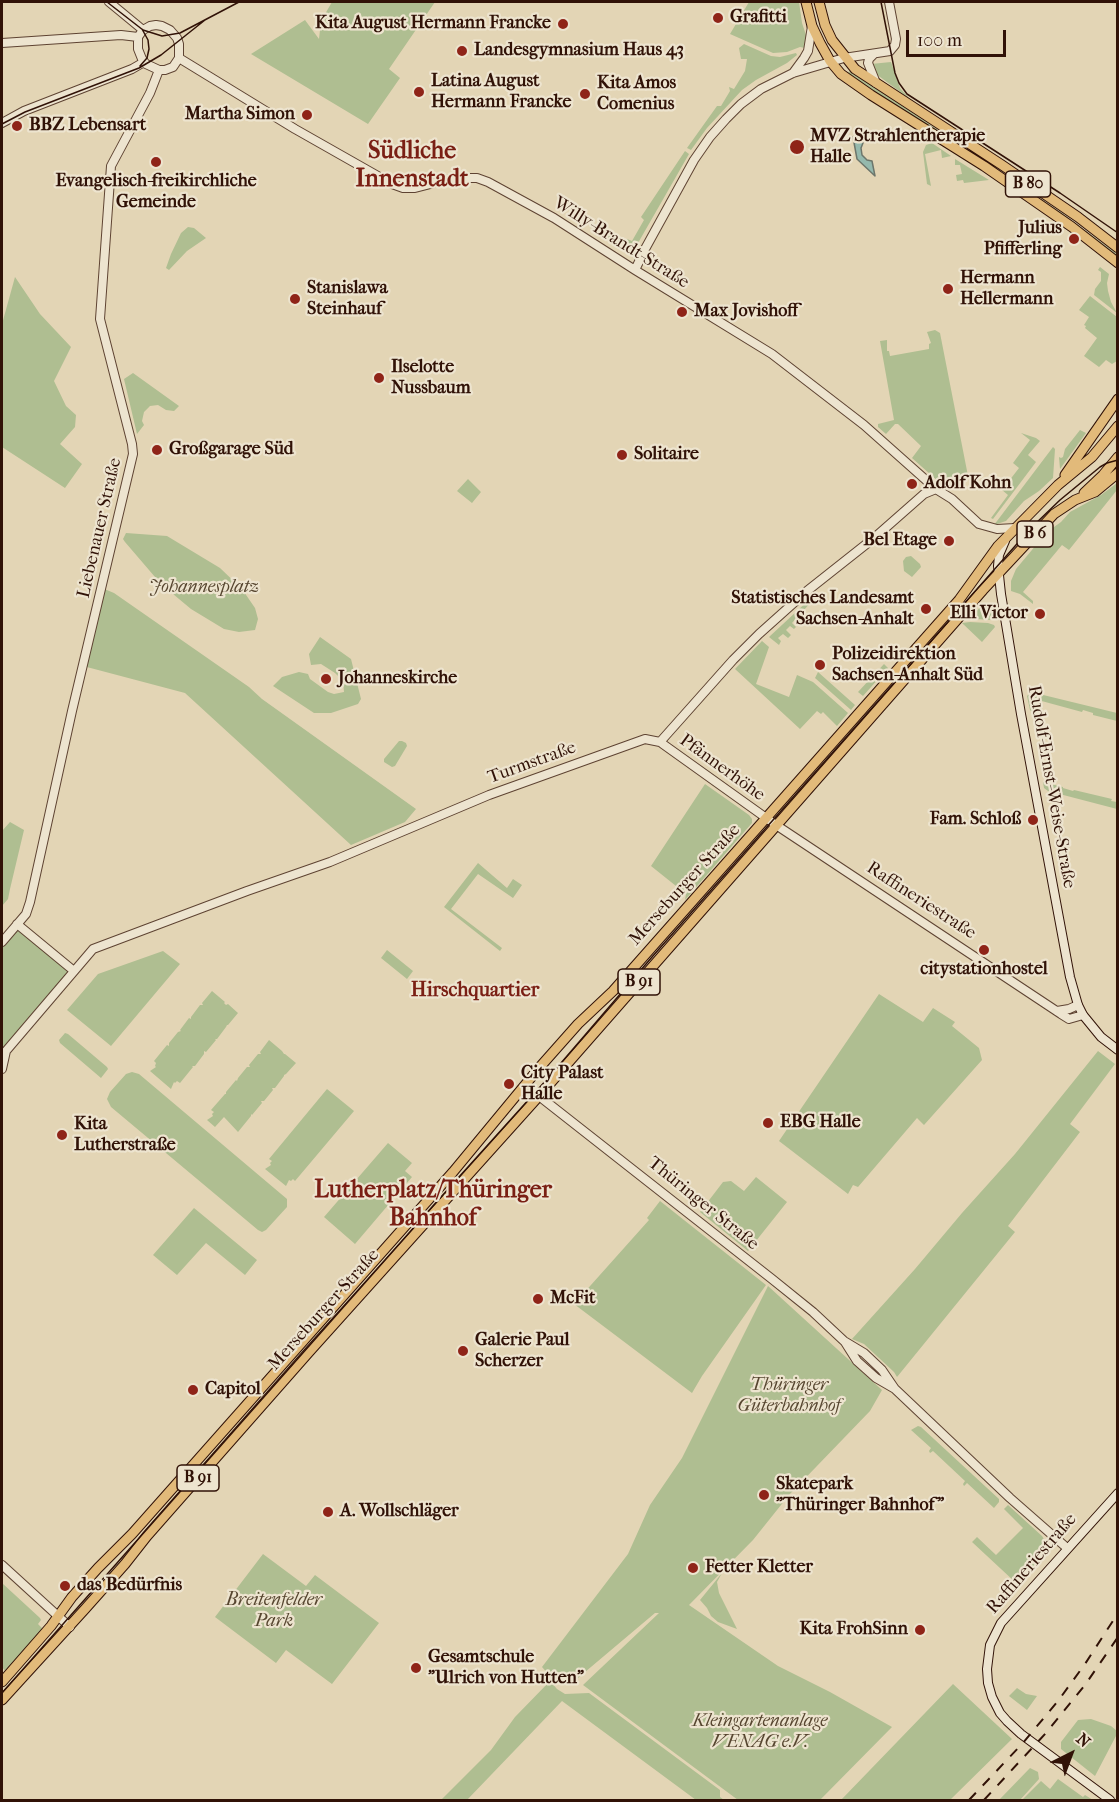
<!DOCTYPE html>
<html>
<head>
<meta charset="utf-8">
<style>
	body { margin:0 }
	#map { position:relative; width:1119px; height:1802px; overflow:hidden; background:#e3d5b5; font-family:"IM FELL French Canon",serif }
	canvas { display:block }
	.frame { position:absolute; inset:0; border:3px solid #311207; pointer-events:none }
	.north { position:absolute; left:1041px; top:1724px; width:60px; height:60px; -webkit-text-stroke:4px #ede4cf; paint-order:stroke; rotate:42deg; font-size:16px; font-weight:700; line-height:24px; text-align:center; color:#311207 }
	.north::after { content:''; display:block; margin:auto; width:21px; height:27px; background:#311207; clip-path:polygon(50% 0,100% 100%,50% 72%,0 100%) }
	.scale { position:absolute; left:906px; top:30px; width:100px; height:27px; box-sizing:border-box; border:3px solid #311207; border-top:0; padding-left:8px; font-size:18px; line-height:21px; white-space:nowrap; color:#311207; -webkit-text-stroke:4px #ede4cf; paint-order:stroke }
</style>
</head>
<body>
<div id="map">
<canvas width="1119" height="1802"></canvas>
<div class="frame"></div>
<div class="north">N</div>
<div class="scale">100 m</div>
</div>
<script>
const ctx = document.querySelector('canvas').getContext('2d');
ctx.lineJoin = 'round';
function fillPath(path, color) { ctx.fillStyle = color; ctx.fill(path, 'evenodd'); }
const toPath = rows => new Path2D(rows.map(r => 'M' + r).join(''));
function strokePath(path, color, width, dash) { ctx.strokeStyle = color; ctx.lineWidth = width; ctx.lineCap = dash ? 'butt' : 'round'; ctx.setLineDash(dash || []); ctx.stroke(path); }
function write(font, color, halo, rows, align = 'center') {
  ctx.font = font + ' "IM FELL French Canon",serif'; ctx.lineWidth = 4.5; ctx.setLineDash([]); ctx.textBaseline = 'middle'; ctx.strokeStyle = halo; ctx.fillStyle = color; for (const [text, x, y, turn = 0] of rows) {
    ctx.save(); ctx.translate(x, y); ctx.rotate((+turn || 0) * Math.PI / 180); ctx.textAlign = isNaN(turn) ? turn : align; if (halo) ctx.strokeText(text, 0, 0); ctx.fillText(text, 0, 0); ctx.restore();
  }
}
fillPath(toPath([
	[332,2,435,2,389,69,400,78,368,124,251,54,305,20,319,39,321,21],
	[749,2,799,2,802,23,806,35,805,48,800,47,787,52,773,53,730,34],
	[744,44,771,56,780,57,796,53,797,55,787,63,756,80,742,90,707,128,691,150,687,148,717,106,721,106,730,91,729,87,734,89,745,71,747,59,741,59,739,48],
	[891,62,900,88,908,97,918,105,876,74,871,64],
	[850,71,1062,213,1117,254,1117,257,1073,222,982,160,860,84,846,74],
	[932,143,951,156,942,158,941,150,925,154,931,186,927,184,923,152,926,145],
	[685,151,689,154,634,250,631,252,626,251,595,231,600,223,608,229,606,233,624,243,627,239,632,241,644,220,641,217],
	[955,159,989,180,964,183,963,180,957,181,956,175,962,174,960,165,955,165],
	[188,227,194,228,206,238,187,251,169,270,166,268,171,254,181,233],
	[1100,267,1109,274,1107,283,1108,291,1111,302,1117,313,1094,295,1095,289,1101,281,1101,272,1098,270],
	[15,277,40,314,71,347,54,381,66,406,76,415,75,427,60,444,82,464,65,488,2,447,2,324],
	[1090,296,1117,317,1117,361,1112,364,1106,360,1099,367,1084,356,1097,338,1085,328,1086,326,1084,325,1089,317,1079,310],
	[935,330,940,333,968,476,967,478,940,483,912,458,921,446,898,424,895,424,886,434,878,427,878,424,894,420,880,341,887,340,887,351,889,351,890,356,929,349,929,344,931,343,927,332],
	[133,373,179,406,174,411,166,410,158,405,150,406,144,412,142,421,144,425,137,434,124,379],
	[1080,430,1086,433,1060,469,1059,457,1061,458,1063,457,1065,449],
	[1021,433,1036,438,1040,441,1028,455,1036,462,993,519,991,518,1008,495,1002,490,1019,468,1013,463,1030,440],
	[1053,447,1055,449,1053,478,1039,491,1024,501,1006,521,994,525],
	[468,479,481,492,472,503,457,491],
	[1117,483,1117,490,1069,550,1062,545,1023,592,1033,601,1033,604,1020,594,1011,591,1011,581,1016,569,1047,532,1061,522,1070,512,1101,495],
	[126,533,167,536,220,568,242,589,255,608,258,619,255,630,239,632,224,629,191,609,161,584,125,542,123,539],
	[911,556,920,564,921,567,912,577,904,571,903,561,906,557],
	[102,588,114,593,249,687,262,699,416,809,405,822,351,845,185,693,83,666],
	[811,598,813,600,803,611,806,615,805,616,801,613,792,623,796,627,794,629,790,626,786,630,791,635,788,638,783,634,778,638,781,641,779,645,769,637],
	[983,604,987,604,990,606,993,617,991,620,975,619,973,617,973,615],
	[970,622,988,623,994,625,995,627,982,642,962,623],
	[320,637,351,659,361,699,358,704,331,713,314,713,273,686,282,677,299,672,308,674,310,679,328,692,334,694,344,692,343,681,335,673,321,664,311,665,309,654],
	[762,641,769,647,756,684,789,697,797,675,813,682,848,713,837,726,823,712,821,714,817,711,800,729,735,669],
	[884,664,888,668,863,696,858,692],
	[818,672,855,705,851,710,815,678],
	[1031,692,1117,713,1117,721,1093,715,1093,713,1083,710,1082,712,1038,700,1035,710,1032,712,1030,710,1027,696],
	[399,741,402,741,406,743,407,746,395,766,392,767,384,762,384,759],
	[1043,782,1063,787,1063,788,1073,791,1074,790,1112,799,1111,801,1117,802,1117,809,1048,791,1044,788],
	[705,784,749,815,752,819,752,823,685,900,686,894,651,866],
	[10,822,24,830,10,889,8,899,2,906,2,831],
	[478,863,507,888,513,879,522,885,513,898,478,874,451,909,502,948,500,951,444,907],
	[17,924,74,971,6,1051,2,1069,2,942],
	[387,950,413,971,407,979,381,958],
	[163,951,180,964,111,1046,67,1010,98,974],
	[212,991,225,1002,224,1003,226,1005,228,1004,238,1013,228,1025,227,1025,226,1027,217,1039,215,1039,216,1040,206,1052,204,1051,204,1054,195,1066,192,1066,193,1067,180,1083,177,1081,175,1083,174,1082,171,1089,150,1071,156,1067,155,1066,156,1063,154,1061,167,1045,169,1046,169,1043,178,1032,181,1031,180,1030,189,1018,191,1019,191,1017,200,1005,203,1005,202,1003],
	[879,994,923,1022,933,1008,955,1022,952,1026,979,1048,982,1060,924,1125,917,1118,858,1187,853,1185,848,1194,779,1141],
	[65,1033,68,1034,107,1067,108,1069,101,1078,60,1043,59,1040],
	[269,1040,282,1051,284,1054,285,1054,296,1063,286,1074,284,1075,284,1076,275,1088,272,1088,273,1090,264,1101,261,1101,262,1103,252,1115,251,1114,251,1116,238,1132,224,1117,215,1127,207,1120,213,1116,212,1114,214,1112,211,1110,225,1094,226,1094,226,1092,236,1080,237,1081,238,1078,247,1067,250,1067,249,1065,258,1054,261,1054,260,1052],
	[1098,1051,1115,1064,1070,1124,1080,1132,1008,1226,1015,1232,897,1377,894,1372,864,1344,852,1339,915,1269,962,1213,1015,1154],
	[132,1072,139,1074,287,1199,287,1207,266,1230,262,1232,258,1230,111,1107,107,1099,110,1092,126,1074],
	[327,1089,354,1111,295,1181,293,1179,291,1181,289,1180,286,1186,265,1169,271,1165,270,1163,272,1161,269,1159],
	[388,1143,412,1163,405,1171,412,1177,355,1244,324,1217],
	[756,1177,787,1202,748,1251,700,1212,723,1182,731,1181,744,1191],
	[660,1201,766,1285,702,1376,692,1393,574,1304,649,1220,647,1218],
	[194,1208,257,1260,245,1275,206,1243,177,1275,153,1255],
	[768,1286,882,1390,870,1411,789,1495,753,1540,689,1605,778,1666,830,1692,892,1727,820,1800,738,1800,583,1685,659,1613,655,1613,572,1683,550,1676,542,1667,628,1554,650,1505,682,1458],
	[918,1426,921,1427,999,1499,999,1502,994,1508,967,1483,964,1486,963,1484,965,1481,933,1451,930,1453,929,1451,931,1448,911,1430],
	[1008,1505,1042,1536,1049,1547,1045,1558,1017,1582,1015,1582,972,1542,977,1537,996,1555,1023,1528,1004,1509],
	[263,1554,306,1586,315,1575,379,1623,332,1684,286,1650,276,1663,215,1617],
	[722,1573,717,1582,719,1593,737,1629,718,1622,711,1616,707,1608,700,1600],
	[2,1583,40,1618,41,1620,38,1624,43,1629,6,1672,2,1667],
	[550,1681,557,1689,565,1694,589,1693,720,1790,720,1797,724,1800,696,1800,562,1701,467,1800,441,1800,491,1750,515,1717],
	[953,1684,1012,1739,950,1800,841,1800],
	[1017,1688,1026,1694,1037,1696,1027,1710,1009,1696],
	[1091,1719,1111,1726,1117,1731,1117,1734,1095,1776,1061,1749,1061,1742,1078,1720],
	[1030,1768,1038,1772,1039,1779,1020,1800,999,1800],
	[1058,1779,1083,1797,1085,1795,1093,1800,1022,1800,1041,1781,1050,1789]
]), '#afbe91');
const water = toPath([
	[856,135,863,143,861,148,862,155,867,160,872,161,875,176,857,159,853,137,856,135]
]);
fillPath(water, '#95b9ad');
strokePath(water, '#6d766b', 1.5);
const tertiary = toPath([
	[109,2,143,30],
	[156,25,162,26,170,30,177,38,179,44,179,58,173,67,165,70,159,70,146,64,142,59,138,49,138,37,143,30,150,26,156,25],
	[2,43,121,35,138,37],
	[874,54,869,59,868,63,876,83],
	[179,58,295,129,392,184,403,188,415,188,454,178,477,178,488,182,554,218,635,270,772,354,864,425,936,489,952,499,979,524,997,529,1015,528],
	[793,73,804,58,808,51,812,26],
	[2,123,24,111,132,69,144,62],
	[635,270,645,249,694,160,710,137,726,119,741,104,761,89,793,73,844,58,890,51,895,45,896,39,889,2],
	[660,742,733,660,759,634,807,591,874,538,924,494,936,489],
	[17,924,74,971],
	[2,942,26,914,30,902,72,711,133,454,132,444,100,319,111,166,150,93,159,70],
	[1057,1011,1069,1009,1078,1005],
	[2,1069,6,1051,93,949,247,891,330,862,489,795,645,739,660,742,776,825,1061,1014,1069,1019,1083,1015],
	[539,1096,772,1279,813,1312,844,1341,864,1353,882,1370,895,1389],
	[845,1342,857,1361,876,1378,895,1389,1010,1498,1067,1548],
	[2,1565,70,1627]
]);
const secondary = toPath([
	[1005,541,999,555,998,566,1001,594,1021,714,1070,977,1078,1005,1083,1015,1101,1037,1118,1050],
	[1110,1800,1021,1734,1007,1721,1000,1713,992,1697,988,1683,987,1669,990,1645,1001,1623,1118,1493]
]);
const primary = toPath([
	[806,2,812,26,820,43,830,61,841,74,871,95,984,166,1072,227,1118,263],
	[819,2,825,25,832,40,855,69,1002,165,1078,217,1118,248],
	[1065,475,1118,399],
	[1084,493,1103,475,1118,457],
	[2,1682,51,1626,72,1597,98,1568,132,1534,453,1172,539,1068,578,1024,613,991,959,600,998,546,1058,485,1092,457,1118,426],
	[2,1700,85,1609,125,1564,147,1536,309,1352,539,1096,983,590,1054,514,1075,500,1095,492,1118,473]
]);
strokePath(tertiary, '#5e4332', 10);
strokePath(secondary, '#311207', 10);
strokePath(primary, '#311207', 11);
strokePath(tertiary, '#ede4cf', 8);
strokePath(secondary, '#ede4cf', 8);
strokePath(primary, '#e2ba7a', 9);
strokePath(toPath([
	[107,2,143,30,162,36,180,33,239,2],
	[881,2,895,73,899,83,907,94,1060,193,1118,233],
	[140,66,147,58,149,49,148,40,142,29],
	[2,124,25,112,139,68,161,55,205,20],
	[2,1693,432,1207,549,1077,652,957,1031,528,1060,500,1100,467,1107,463,1118,460]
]), '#311207', 1.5);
strokePath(toPath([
	[969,1800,1022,1744,1058,1701,1085,1664,1118,1613],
	[984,1800,1046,1733,1085,1685,1118,1637]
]), '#311207', 2, [10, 10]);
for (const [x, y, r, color] of [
	[718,18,6,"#8f2418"],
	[563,24,6,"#8f2418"],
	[462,51,6,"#8f2418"],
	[419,92,6,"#8f2418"],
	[585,94,6,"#8f2418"],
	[307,115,6,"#8f2418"],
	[17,126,6,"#8f2418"],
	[797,147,8,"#8f2418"],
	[156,162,6,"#8f2418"],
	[1074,239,6,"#8f2418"],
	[948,289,6,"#8f2418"],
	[295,299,6,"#8f2418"],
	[682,312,6,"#8f2418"],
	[379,378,6,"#8f2418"],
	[157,450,6,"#8f2418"],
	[622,455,6,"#8f2418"],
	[912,484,6,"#8f2418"],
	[949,541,6,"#8f2418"],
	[926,609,6,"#8f2418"],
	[1040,614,6,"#8f2418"],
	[820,665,6,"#8f2418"],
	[326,679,6,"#8f2418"],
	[1033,820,6,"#8f2418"],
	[984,950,6,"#8f2418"],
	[509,1084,6,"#8f2418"],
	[768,1123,6,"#8f2418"],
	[62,1135,6,"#8f2418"],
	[538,1299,6,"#8f2418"],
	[463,1351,6,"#8f2418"],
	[193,1390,6,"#8f2418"],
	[764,1495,6,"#8f2418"],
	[328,1512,6,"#8f2418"],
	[693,1568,6,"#8f2418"],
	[65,1586,6,"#8f2418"],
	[920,1630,6,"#8f2418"],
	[416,1668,6,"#8f2418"]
]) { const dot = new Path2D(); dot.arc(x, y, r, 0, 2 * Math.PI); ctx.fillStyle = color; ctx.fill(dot); strokePath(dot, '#ede4cf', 2); }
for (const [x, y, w] of [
	[1028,184,45],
	[1035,534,36],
	[639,982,42],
	[198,1478,42]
]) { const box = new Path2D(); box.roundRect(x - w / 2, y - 13, w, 26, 4.5); ctx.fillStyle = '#ede4cf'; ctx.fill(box); strokePath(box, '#311207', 1.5); }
write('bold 16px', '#311207', null, [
	["B 80",1028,184],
	["B 6",1035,534],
	["B 91",639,982],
	["B 91",198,1478]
]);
write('bold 18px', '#311207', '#ede4cf', [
	["Grafitti",730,18],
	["Kita August Hermann Francke",551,24,"right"],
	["Landesgymnasium Haus 43",474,51],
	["Latina August",431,82],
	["Hermann Francke",431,103],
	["Kita Amos",597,84],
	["Comenius",597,105],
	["Martha Simon",295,115,"right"],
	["BBZ Lebensart",29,126],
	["MVZ Strahlentherapie",810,137],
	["Halle",810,158],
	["Evangelisch-freikirchliche",156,182,"center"],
	["Gemeinde",156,203,"center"],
	["Julius",1062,229,"right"],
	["Pfifferling",1062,250,"right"],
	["Hermann",960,279],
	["Hellermann",960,300],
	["Stanislawa",307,289],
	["Steinhauf",307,310],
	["Max Jovishoff",694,312],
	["Ilselotte",391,368],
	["Nussbaum",391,389],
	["Großgarage Süd",169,450],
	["Solitaire",634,455],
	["Adolf Kohn",924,484],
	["Bel Etage",937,541,"right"],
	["Statistisches Landesamt",914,599,"right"],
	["Sachsen-Anhalt",914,620,"right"],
	["Elli Victor",1028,614,"right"],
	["Polizeidirektion",832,655],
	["Sachsen-Anhalt Süd",832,676],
	["Johanneskirche",338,679],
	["Fam. Schloß",1021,820,"right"],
	["citystationhostel",984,970,"center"],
	["City Palast",521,1074],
	["Halle",521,1095],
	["EBG Halle",780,1123],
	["Kita",74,1125],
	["Lutherstraße",74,1146],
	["McFit",550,1299],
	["Galerie Paul",475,1341],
	["Scherzer",475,1362],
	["Capitol",205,1390],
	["Skatepark",776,1485],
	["\"Thüringer Bahnhof\"",776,1506],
	["A. Wollschläger",340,1512],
	["Fetter Kletter",705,1568],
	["das Bedürfnis",77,1586],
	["Kita FrohSinn",908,1630,"right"],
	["Gesamtschule",428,1658],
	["\"Ulrich von Hutten\"",428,1679]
], 'left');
write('18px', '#311207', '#ede4cf', [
	["Willy-Brandt-Straße",621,243,32],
	["Liebenauer Straße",100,528,-77],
	["Turmstraße",532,763,-20],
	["Pfännerhöhe",722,768,36],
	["Rudolf-Ernst-Weise-Straße",1051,787,80],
	["Merseburger Straße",685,885,-48],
	["Raffineriestraße",921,901,33],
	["Thüringer Straße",703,1204,39],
	["Merseburger Straße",324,1310,-48],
	["Raffineriestraße",1032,1564,-49]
]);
write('italic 18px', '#574630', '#ede4cf', [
	["Johannesplatz",204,588],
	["Thüringer",789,1386],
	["Güterbahnhof",789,1407],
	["Breitenfelder",274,1601],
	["Park",274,1622],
	["Kleingartenanlage",760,1722],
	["VENAG e.V.",760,1743]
]);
write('bold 20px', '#7a1f14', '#ede4cf', [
	["Hirschquartier",475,991]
]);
write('bold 24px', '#7a1f14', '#ede4cf', [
	["Südliche",412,152],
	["Innenstadt",412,180],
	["Lutherplatz/Thüringer",433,1191],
	["Bahnhof",433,1219]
]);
</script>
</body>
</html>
